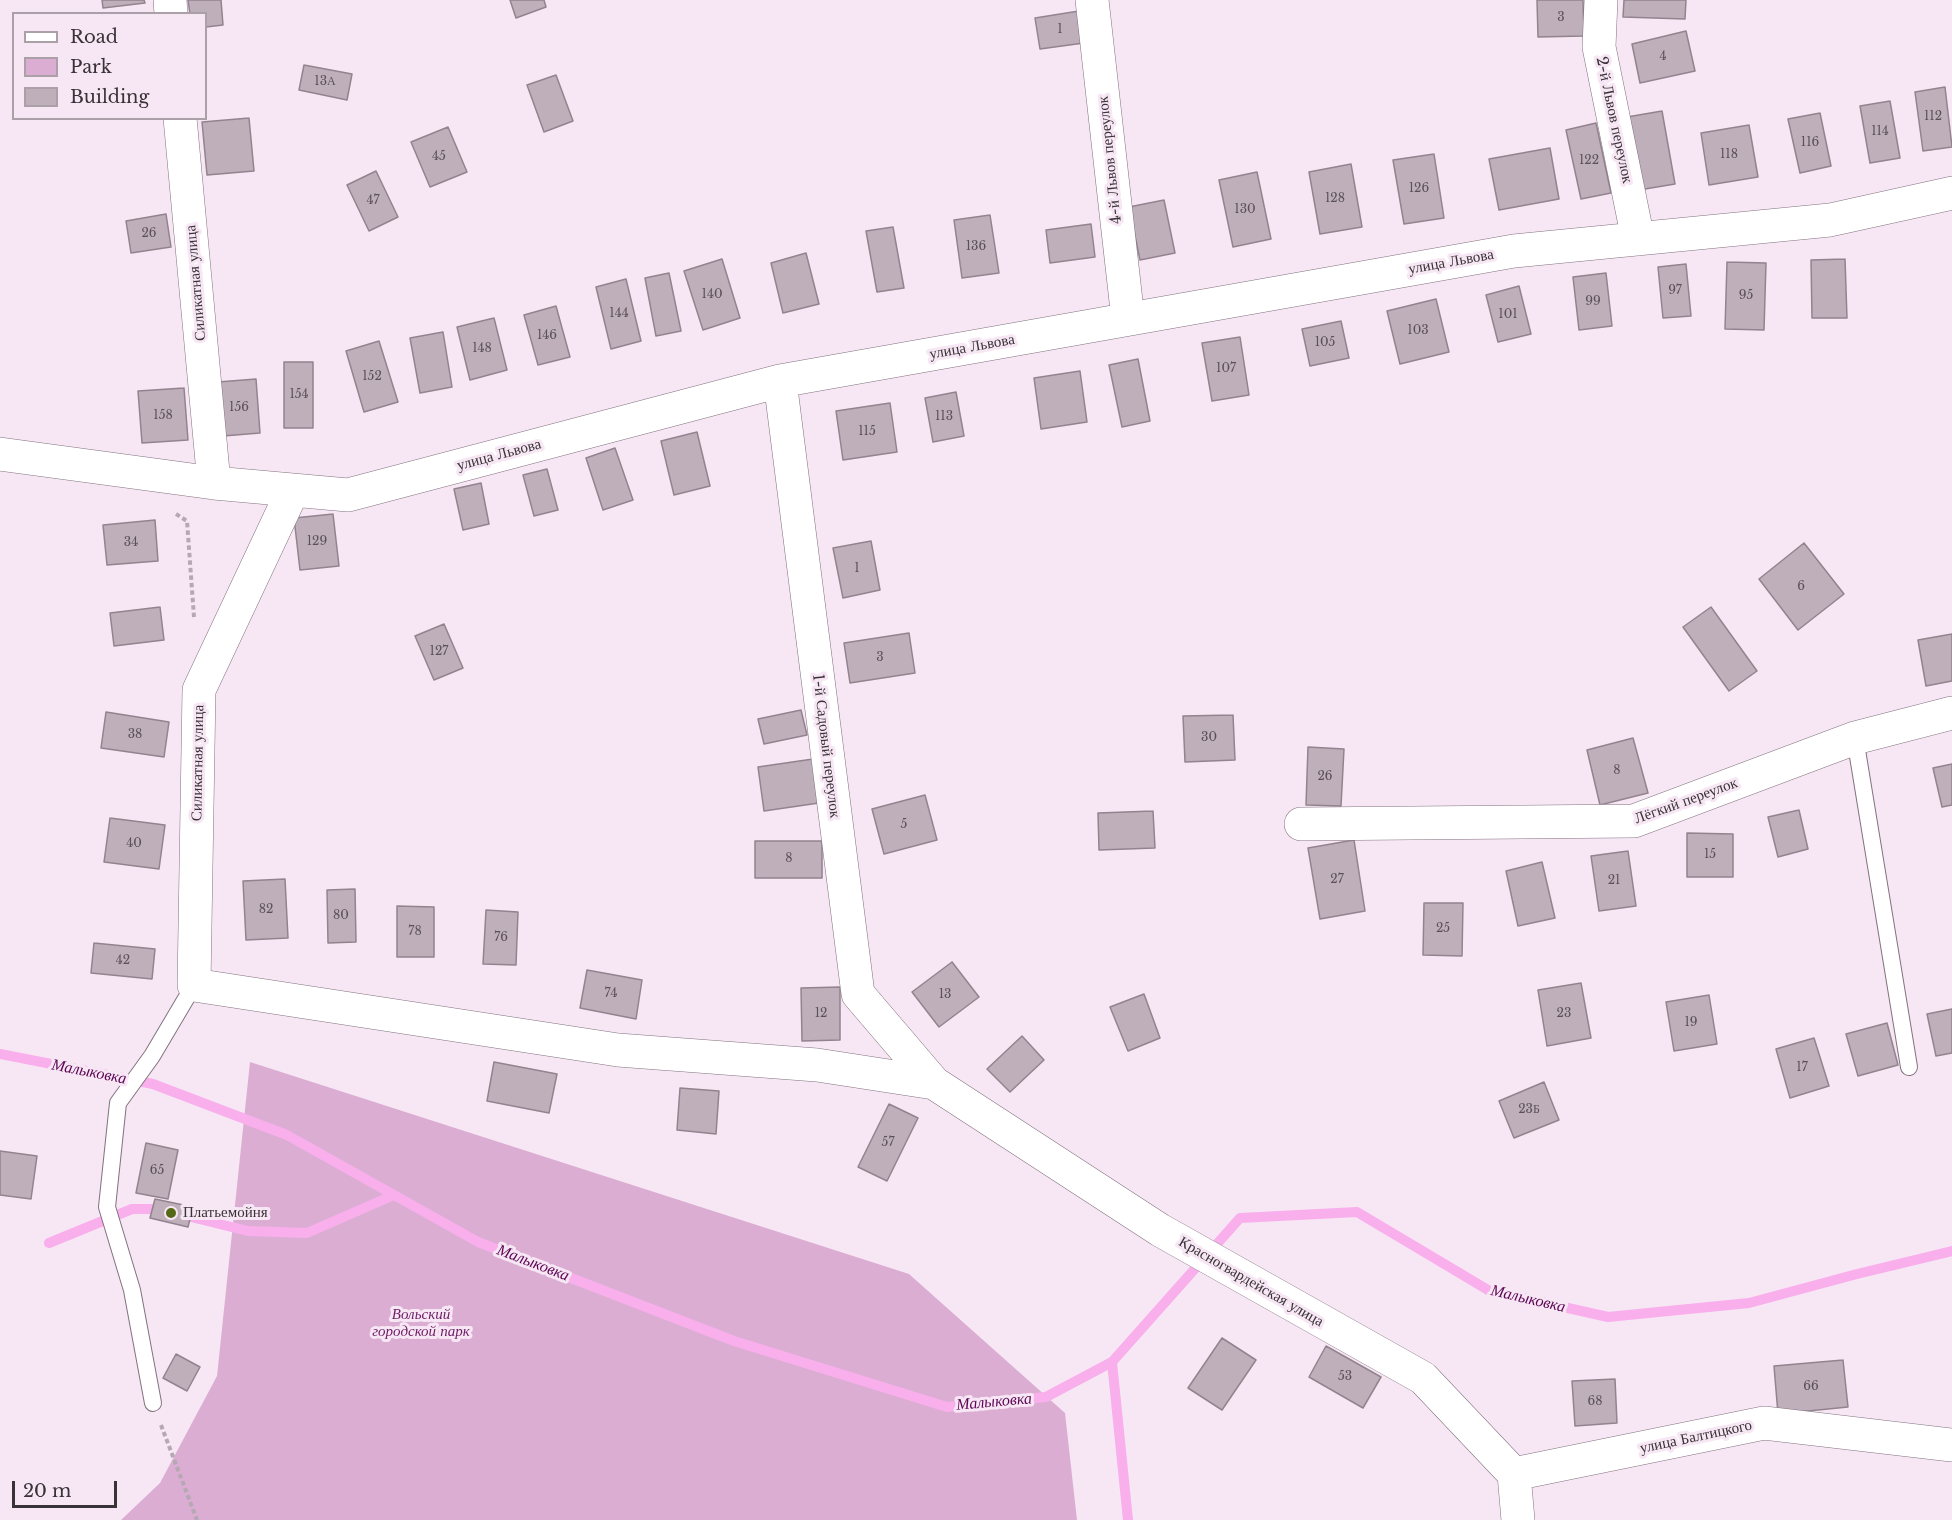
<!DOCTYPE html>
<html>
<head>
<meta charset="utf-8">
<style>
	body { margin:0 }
	#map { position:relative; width:1952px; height:1520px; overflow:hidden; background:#f7e7f4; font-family:"Libre Baskerville",serif }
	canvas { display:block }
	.legend { position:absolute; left:12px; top:12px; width:195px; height:108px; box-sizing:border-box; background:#f7e7f4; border:2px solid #ab9fa8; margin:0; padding:8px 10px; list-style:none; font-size:18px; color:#393237 }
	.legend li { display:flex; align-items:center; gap:12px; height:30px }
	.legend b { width:30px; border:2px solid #ab9fa8 }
	.scale { position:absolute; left:12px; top:1481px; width:105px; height:27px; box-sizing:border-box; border:3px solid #393237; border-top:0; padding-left:8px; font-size:18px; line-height:21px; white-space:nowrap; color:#393237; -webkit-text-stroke:4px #f7e7f4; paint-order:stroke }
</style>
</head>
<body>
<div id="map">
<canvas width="1952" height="1520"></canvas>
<ul class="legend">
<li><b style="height:8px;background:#fff"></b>Road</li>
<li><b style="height:16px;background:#dbadd3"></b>Park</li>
<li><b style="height:16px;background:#bfafbb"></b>Building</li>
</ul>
<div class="scale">20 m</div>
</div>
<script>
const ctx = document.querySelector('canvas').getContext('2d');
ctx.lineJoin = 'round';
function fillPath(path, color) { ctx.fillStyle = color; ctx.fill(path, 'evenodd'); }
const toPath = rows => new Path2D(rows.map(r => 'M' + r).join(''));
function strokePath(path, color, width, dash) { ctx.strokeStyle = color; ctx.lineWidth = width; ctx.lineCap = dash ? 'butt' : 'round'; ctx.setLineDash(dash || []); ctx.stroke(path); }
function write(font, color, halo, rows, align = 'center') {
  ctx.font = font + ' "Libre Baskerville",serif'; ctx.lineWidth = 6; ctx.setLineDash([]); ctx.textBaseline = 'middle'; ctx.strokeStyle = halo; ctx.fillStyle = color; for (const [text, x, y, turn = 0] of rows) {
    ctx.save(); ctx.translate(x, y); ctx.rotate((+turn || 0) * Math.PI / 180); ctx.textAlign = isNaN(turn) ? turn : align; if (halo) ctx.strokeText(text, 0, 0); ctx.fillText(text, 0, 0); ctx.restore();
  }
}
fillPath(toPath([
	[250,1062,909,1274,1065,1413,1077,1520,121,1520,160,1483,217,1376]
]), '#dbadd3');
strokePath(toPath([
	[0,1054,153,1084,287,1135,478,1242,734,1341,947,1407,1046,1397,1112,1362,1240,1218,1357,1212,1488,1290,1608,1317,1749,1303,1857,1274,1952,1251],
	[191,1217,248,1231,307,1233,394,1195],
	[49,1243,132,1209,152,1209],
	[1112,1362,1128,1520]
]), '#f8afec', 10);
const building = toPath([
	[102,0,144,0,145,3,103,8,102,0],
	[188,0,221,0,223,25,206,27,206,14,190,14,188,0],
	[510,0,544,0,546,7,516,18,510,0],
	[1537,0,1583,0,1584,36,1538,37,1537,0],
	[1624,0,1686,0,1685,19,1623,17,1624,0],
	[1079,11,1084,43,1040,49,1035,18,1079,11],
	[1686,31,1695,71,1640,83,1632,44,1686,31],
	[304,65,352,74,347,100,299,90,304,65],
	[556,75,573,121,544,132,527,85,556,75],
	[1945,87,1952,147,1923,151,1915,92,1945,87],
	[1890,101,1900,158,1870,163,1860,106,1890,101],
	[1662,111,1675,184,1639,190,1627,117,1662,111],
	[1820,113,1831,166,1800,173,1788,119,1820,113],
	[249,118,254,171,207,175,202,122,249,118],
	[1596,123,1611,193,1581,199,1566,130,1596,123],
	[1749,125,1758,177,1709,185,1701,133,1749,125],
	[448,127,467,172,430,187,411,142,448,127],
	[1550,148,1559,199,1499,210,1489,159,1550,148],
	[1434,154,1444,218,1404,224,1393,160,1434,154],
	[1351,164,1362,227,1320,234,1309,172,1351,164],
	[376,171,398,217,369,231,347,185,376,171],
	[1257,172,1271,239,1233,247,1219,180,1257,172],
	[1164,200,1175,253,1140,260,1129,207,1164,200],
	[166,214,171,247,131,253,126,221,166,214],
	[990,215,999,273,962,278,954,220,990,215],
	[1091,224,1095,257,1050,263,1046,230,1091,224],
	[893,227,904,288,877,292,866,231,893,227],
	[806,253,819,304,783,313,771,263,806,253],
	[722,259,740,318,703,330,684,271,722,259],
	[1845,259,1847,318,1812,318,1811,260,1845,259],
	[1727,262,1766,263,1764,330,1725,329,1727,262],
	[1686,264,1691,316,1663,318,1658,267,1686,264],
	[669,273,681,331,656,336,645,278,669,273],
	[1606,273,1612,326,1579,330,1573,277,1606,273],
	[626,279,641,341,611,349,596,287,626,279],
	[1519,286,1531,334,1498,342,1486,295,1519,286],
	[1436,299,1449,352,1400,364,1387,311,1436,299],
	[556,306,570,357,538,365,524,315,556,306],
	[494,318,507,370,470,380,457,327,494,318],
	[1341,321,1349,358,1310,366,1302,329,1341,321],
	[443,332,452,387,420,393,410,338,443,332],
	[1240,337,1249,395,1212,401,1202,343,1240,337],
	[379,341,398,402,364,412,346,351,379,341],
	[1138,359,1150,421,1122,427,1109,365,1138,359],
	[284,362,313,362,313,428,284,428,284,362],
	[1080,371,1087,422,1041,429,1034,378,1080,371],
	[256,379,260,433,223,436,218,382,256,379],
	[184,388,188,440,142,443,138,391,184,388],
	[956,392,964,436,933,442,925,398,956,392],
	[890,403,897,452,843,460,836,411,890,403],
	[697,432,710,486,674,495,661,441,697,432],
	[615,448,633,500,603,510,586,458,615,448],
	[547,469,558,510,534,516,523,475,547,469],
	[481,483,489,524,463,530,454,489,481,483],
	[333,514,339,566,300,570,294,518,333,514],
	[155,520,158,561,107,565,103,525,155,520],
	[871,541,880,590,843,598,833,548,871,541],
	[1804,543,1844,594,1798,630,1759,579,1804,543],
	[160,607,164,640,114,646,110,613,160,607],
	[1711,607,1757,671,1729,691,1683,627,1711,607],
	[444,624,463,668,434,680,415,636,444,624],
	[909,633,915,673,850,683,844,643,909,633],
	[1952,634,1952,681,1926,686,1918,640,1952,634],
	[801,710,807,735,764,744,758,719,801,710],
	[106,712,169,722,164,757,101,748,106,712],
	[1233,715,1235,760,1185,762,1183,716,1233,715],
	[1633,738,1648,793,1600,805,1587,750,1633,738],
	[1308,747,1344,749,1341,806,1306,805,1308,747],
	[813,759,819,803,764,811,758,767,813,759],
	[1952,764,1952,805,1942,807,1933,768,1952,764],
	[925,795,937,840,884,854,872,809,925,795],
	[1799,810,1808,849,1778,857,1768,817,1799,810],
	[1153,811,1155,848,1099,850,1098,813,1153,811],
	[110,818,165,825,159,869,104,862,110,818],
	[1687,833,1733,834,1733,877,1687,877,1687,833],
	[1354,840,1365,911,1320,919,1308,848,1354,840],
	[755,841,822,841,822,878,755,878,755,841],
	[1628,851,1636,906,1599,911,1591,856,1628,851],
	[1542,862,1555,918,1518,926,1506,871,1542,862],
	[285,879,288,938,246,940,243,881,285,879],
	[355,889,356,942,328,943,327,890,355,889],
	[1424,903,1463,903,1462,956,1423,955,1424,903],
	[397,906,434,907,434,957,397,957,397,906],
	[486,910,518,912,516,965,483,964,486,910],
	[94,943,155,949,152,979,91,973,94,943],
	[952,962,979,997,939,1027,912,992,952,962],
	[587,970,642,980,636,1019,580,1008,587,970],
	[1581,983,1591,1038,1547,1046,1538,990,1581,983],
	[840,987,840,1040,802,1041,801,988,840,987],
	[1144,994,1160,1038,1128,1051,1110,1007,1144,994],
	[1709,995,1717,1044,1674,1051,1666,1002,1709,995],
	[1952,1009,1952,1053,1936,1056,1927,1014,1952,1009],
	[1887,1023,1898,1065,1858,1076,1846,1034,1887,1023],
	[1022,1036,1044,1060,1010,1092,987,1069,1022,1036],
	[1814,1038,1829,1086,1790,1098,1776,1049,1814,1038],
	[494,1062,557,1074,549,1113,487,1101,494,1062],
	[1544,1082,1559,1120,1514,1138,1499,1101,1544,1082],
	[680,1088,719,1091,716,1134,677,1130,680,1088],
	[889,1104,918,1118,887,1181,858,1167,889,1104],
	[146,1143,178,1150,168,1199,136,1193,146,1143],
	[0,1151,37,1156,31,1199,0,1195,0,1151],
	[155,1199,193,1207,188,1227,150,1218,155,1199],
	[1222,1338,1256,1360,1222,1410,1188,1388,1222,1338],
	[1326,1346,1381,1377,1363,1408,1309,1377,1326,1346],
	[176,1354,200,1367,187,1391,163,1378,176,1354],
	[1843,1360,1848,1407,1778,1414,1774,1366,1843,1360],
	[1615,1379,1617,1423,1575,1426,1572,1381,1615,1379]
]);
fillPath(building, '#bfafbb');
strokePath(building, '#92838f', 1.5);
const lane = toPath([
	[1855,738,1909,1067],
	[153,1403,132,1290,107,1207,118,1103,152,1056,194,985]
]);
const street = toPath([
	[170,0,171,14],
	[1092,0,1128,319],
	[1601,0,1599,47,1638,239],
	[180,118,214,483],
	[780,381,858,994,934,1083,1160,1230,1423,1378,1514,1474,1518,1520],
	[0,454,214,483,348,495,780,381,1514,251,1830,220,1952,193],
	[293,490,199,690,194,985,618,1050,817,1065,934,1083],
	[1301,824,1634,821,1855,738,1952,713],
	[1514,1474,1764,1423,1952,1445]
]);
strokePath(lane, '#82737f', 18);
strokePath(street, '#82737f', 34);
strokePath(toPath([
	[176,514,187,521,194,617],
	[161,1425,197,1520]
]), '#b5a8b3', 4, [4.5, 3]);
strokePath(lane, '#fff', 16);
strokePath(street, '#fff', 33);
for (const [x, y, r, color] of [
	[171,1213,6,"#546815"]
]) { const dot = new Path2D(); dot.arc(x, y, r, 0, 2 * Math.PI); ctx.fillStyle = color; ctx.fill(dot); strokePath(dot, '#f7e7f4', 2); }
write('12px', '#5a5158', null, [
	["3",1561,18],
	["1",1060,30],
	["4",1663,57],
	["13А",325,82],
	["112",1933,117],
	["114",1880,132],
	["116",1810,143],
	["118",1729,155],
	["45",439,157],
	["122",1589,161],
	["126",1419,189],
	["128",1335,199],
	["47",373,201],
	["130",1245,210],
	["26",149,234],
	["136",976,247],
	["97",1675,291],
	["140",712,295],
	["95",1746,296],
	["99",1593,302],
	["144",619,314],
	["101",1508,315],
	["103",1418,331],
	["146",547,336],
	["105",1325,343],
	["148",482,349],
	["107",1226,369],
	["152",372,377],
	["154",299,395],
	["156",239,408],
	["158",163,416],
	["113",944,417],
	["115",867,432],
	["129",317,542],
	["34",131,543],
	["1",857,569],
	["6",1801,587],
	["127",439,652],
	["3",880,658],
	["38",135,735],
	["30",1209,738],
	["8",1617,771],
	["26",1325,777],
	["5",904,825],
	["40",134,844],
	["15",1710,855],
	["8",789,859],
	["27",1337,880],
	["21",1614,881],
	["82",266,910],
	["80",341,916],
	["25",1443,929],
	["78",415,932],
	["76",501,938],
	["42",123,961],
	["74",611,994],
	["13",945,995],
	["12",821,1014],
	["23",1564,1014],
	["19",1691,1023],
	["17",1802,1068],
	["23Б",1529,1110],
	["57",888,1143],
	["65",157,1171],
	["53",1345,1377],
	["66",1811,1387],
	["68",1595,1402]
]);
write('15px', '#393237', '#f7e7f4', [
	["2-й Львов переулок",1614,120,78],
	["4-й Львов переулок",1110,160,-96],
	["улица Львова",1451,262,-10],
	["Силикатная улица",196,283,-95],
	["улица Львова",972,347,-10],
	["улица Львова",499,455,-15],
	["1-й Садовый переулок",826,746,83],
	["Силикатная улица",198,763,-89],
	["Лёгкий переулок",1686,801,-20],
	["Красногвардейская улица",1251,1282,30],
	["улица Балтицкого",1696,1437,-12]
]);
write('15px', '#393237', '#f7e7f4', [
	["Платьемойня",183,1213]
], 'left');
write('italic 15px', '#6e1c65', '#f7e7f4', [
	["Вольский",421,1315],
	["городской парк",421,1332]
]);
write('italic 16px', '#5d0555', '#f7e7f4', [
	["Малыковка",89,1072,11],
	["Малыковка",533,1263,21],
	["Малыковка",1528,1299,13],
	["Малыковка",994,1402,-5]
]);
</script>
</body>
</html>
